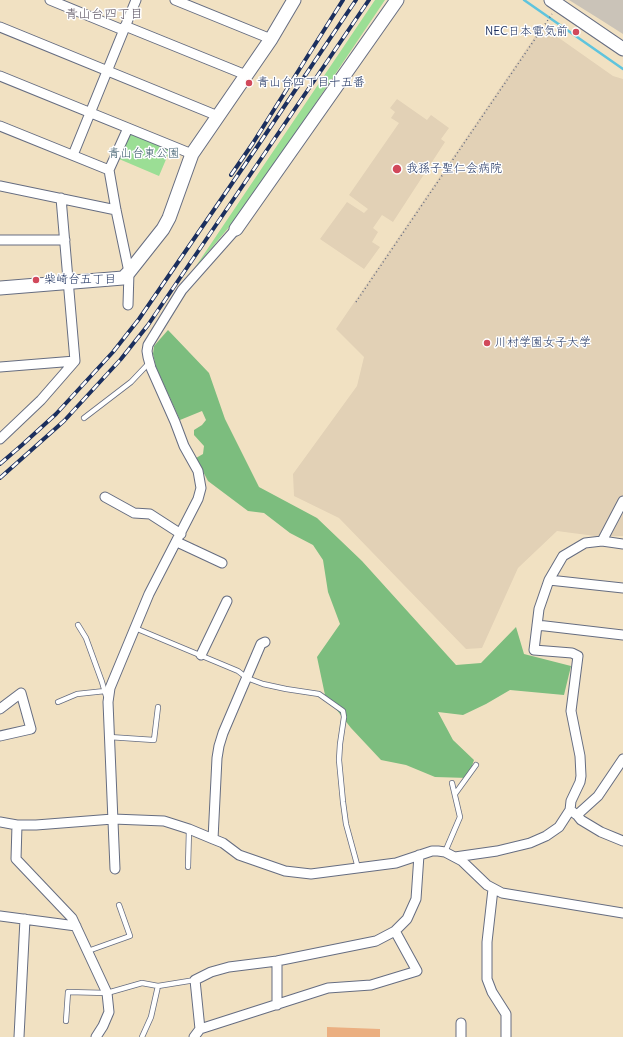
<!DOCTYPE html>
<html>
<head>
<meta charset="utf-8">
<style>
	body { margin:0 }
	canvas { display:block; background:#f1e1c2 }
</style>
</head>
<body>
<canvas width="623" height="1037"></canvas>
<script>
const ctx = document.querySelector('canvas').getContext('2d');
ctx.lineJoin = 'round';
function fillPath(path, color) { ctx.fillStyle = color; ctx.fill(path, 'evenodd'); }
const toPath = rows => new Path2D(rows.map(r => 'M' + r).join(''));
function strokePath(path, color, width, dash) { ctx.strokeStyle = color; ctx.lineWidth = width; ctx.lineCap = dash ? 'butt' : 'round'; ctx.setLineDash(dash || []); ctx.stroke(path); }
function write(font, color, halo, rows, align = 'center') {
  ctx.font = font + ' Delius,"Klee One",sans-serif'; ctx.lineWidth = 3; ctx.setLineDash([]); ctx.textBaseline = 'middle'; ctx.strokeStyle = halo; ctx.fillStyle = color; for (const [text, x, y, turn = 0] of rows) {
    ctx.save(); ctx.translate(x, y); ctx.rotate((+turn || 0) * Math.PI / 180); ctx.textAlign = isNaN(turn) ? turn : align; if (halo) ctx.strokeText(text, 0, 0); ctx.fillText(text, 0, 0); ctx.restore();
  }
}
fillPath(toPath([
	[542,26,613,76,623,79,623,536,595,536,557,531,518,568,482,648,466,649,339,518,294,496,293,474,357,386,364,357,336,329],
	[397,99,427,120,431,115,449,128,441,139,445,142,393,222,382,215,373,228,378,232,372,242,380,247,364,269,320,239,347,202,364,213,368,209,349,195,399,123,391,118,395,112,390,108]
]), '#e2d1b6');
fillPath(toPath([
	[569,0,623,0,623,34,601,20]
]), '#cac3b8');
fillPath(toPath([
	[375,0,385,0,245,208,194,269],
	[132,134,170,150,159,176,119,159,129,136]
]), '#9bde95');
fillPath(toPath([
	[168,330,209,373,225,419,259,487,317,518,362,561,456,665,481,663,516,627,524,654,571,666,564,695,510,690,486,704,463,715,438,712,453,740,474,760,468,778,435,777,406,765,381,760,351,728,325,695,317,657,340,624,328,592,323,560,313,545,290,533,264,513,248,511,208,481,196,458,203,454,204,446,194,435,194,430,202,425,206,420,202,411,180,420,156,367,153,354,154,346]
]), '#7cbd7e');
strokePath(toPath([
	[524,0,623,69]
]), '#5fc4dd', 2.5);
fillPath(toPath([
	[327,1027,380,1029,380,1037,327,1037]
]), '#ebaf81');
const lane = toPath([
	[84,418,131,382,149,363],
	[78,625,86,638,102,682,106,696],
	[135,628,238,671,247,678,263,684,286,689,319,694,343,711,344,717,340,744,339,760,343,802,346,824,358,868],
	[58,702,77,694,105,691],
	[109,737,154,740,158,707],
	[455,794,476,765],
	[445,852,460,817,452,783],
	[188,867,189,829],
	[88,951,130,936,119,905],
	[66,1021,68,992,107,993,142,983,158,986,195,980],
	[142,1037,151,1017,158,986]
]);
const street = toPath([
	[50,0,123,30],
	[175,0,271,39],
	[125,26,246,75],
	[0,27,218,116],
	[0,76,192,154],
	[0,126,109,170,116,210,129,272,128,305],
	[73,155,136,0],
	[109,170,128,128],
	[0,186,116,210],
	[0,240,65,240],
	[0,367,75,361],
	[0,439,41,400,75,361,61,198],
	[105,497,134,513,150,514,181,534],
	[602,541,623,501],
	[177,542,222,563],
	[623,544,602,541,585,543,563,556,549,580,539,609,534,650,572,653,578,656,571,711,580,756,581,776,580,782,571,801,570,810,577,815,581,820,601,832,623,841],
	[549,580,623,588],
	[537,625,623,635],
	[201,655,227,601],
	[0,709,21,693,31,729,0,736],
	[577,815,598,796,623,759],
	[0,822,17,825,36,825,113,819,164,821,189,829,213,839,223,843,239,855,285,871,311,874,396,863,432,851,438,851,445,852,462,861,487,885,502,893,623,913],
	[17,825,16,859,72,918,107,993,109,1012,103,1026,96,1037],
	[213,839,217,758,219,746,223,733,261,644,265,642],
	[455,857,497,851,530,843,546,836,559,827,570,810],
	[115,869,108,702,110,688,149,594,198,499,201,488,198,471,184,446,175,422,151,368,148,357,147,351,148,345,182,290,236,229],
	[493,889,487,942,487,979,492,992,506,1014,506,1037],
	[0,916,76,926],
	[277,1005,277,961],
	[461,1023,461,1037],
	[200,1029,328,988,371,985,417,971,395,931],
	[19,1037,25,919],
	[194,1037,200,1029,195,980,211,972,229,967,277,961,376,941,395,931,407,919,416,899,419,855]
]);
const secondary = toPath([
	[551,0,623,49],
	[236,229,397,0],
	[0,288,123,278,129,272,163,229,169,218,192,154,271,39,294,0]
]);
strokePath(lane, '#666d81', 6);
strokePath(street, '#666d81', 11);
strokePath(secondary, '#666d81', 15);
strokePath(toPath([
	[356,302,552,14]
]), '#666d81', 1.5, [1, 3]);
strokePath(lane, '#fff', 4.5);
strokePath(street, '#fff', 9);
strokePath(secondary, '#fff', 13);
const rail = toPath([
	[231,175,253,143,343,0],
	[0,464,22,445,56,414,113,352,139,319,257,147,356,0],
	[0,478,64,421,121,359,148,325,369,0]
]);
strokePath(rail, '#1b2f5e', 4);
strokePath(rail, '#fff', 2.5, [8]);
for (const [x, y, r, color] of [
	[576,32,4,"#d1495b"],
	[249,83,4,"#d1495b"],
	[397,169,5,"#d1495b"],
	[36,280,4,"#d1495b"],
	[487,343,4,"#d1495b"]
]) { const dot = new Path2D(); dot.arc(x, y, r, 0, 2 * Math.PI); ctx.fillStyle = color; ctx.fill(dot); strokePath(dot, '#fff', 1.5); }
write('12px', '#1b2f5e', '#fff', [
	["NEC日本電気前",568,32,"right"],
	["青山台四丁目十五番",257,83],
	["我孫子聖仁会病院",406,169],
	["柴崎台五丁目",44,280],
	["川村学園女子大学",495,343]
], 'left');
write('12px', '#3b5b6c', '#fff', [
	["青山台東公園",144,154]
]);
write('13px', '#645c6a', '#fff', [
	["青山台四丁目",104,14]
]);
</script>
</body>
</html>
